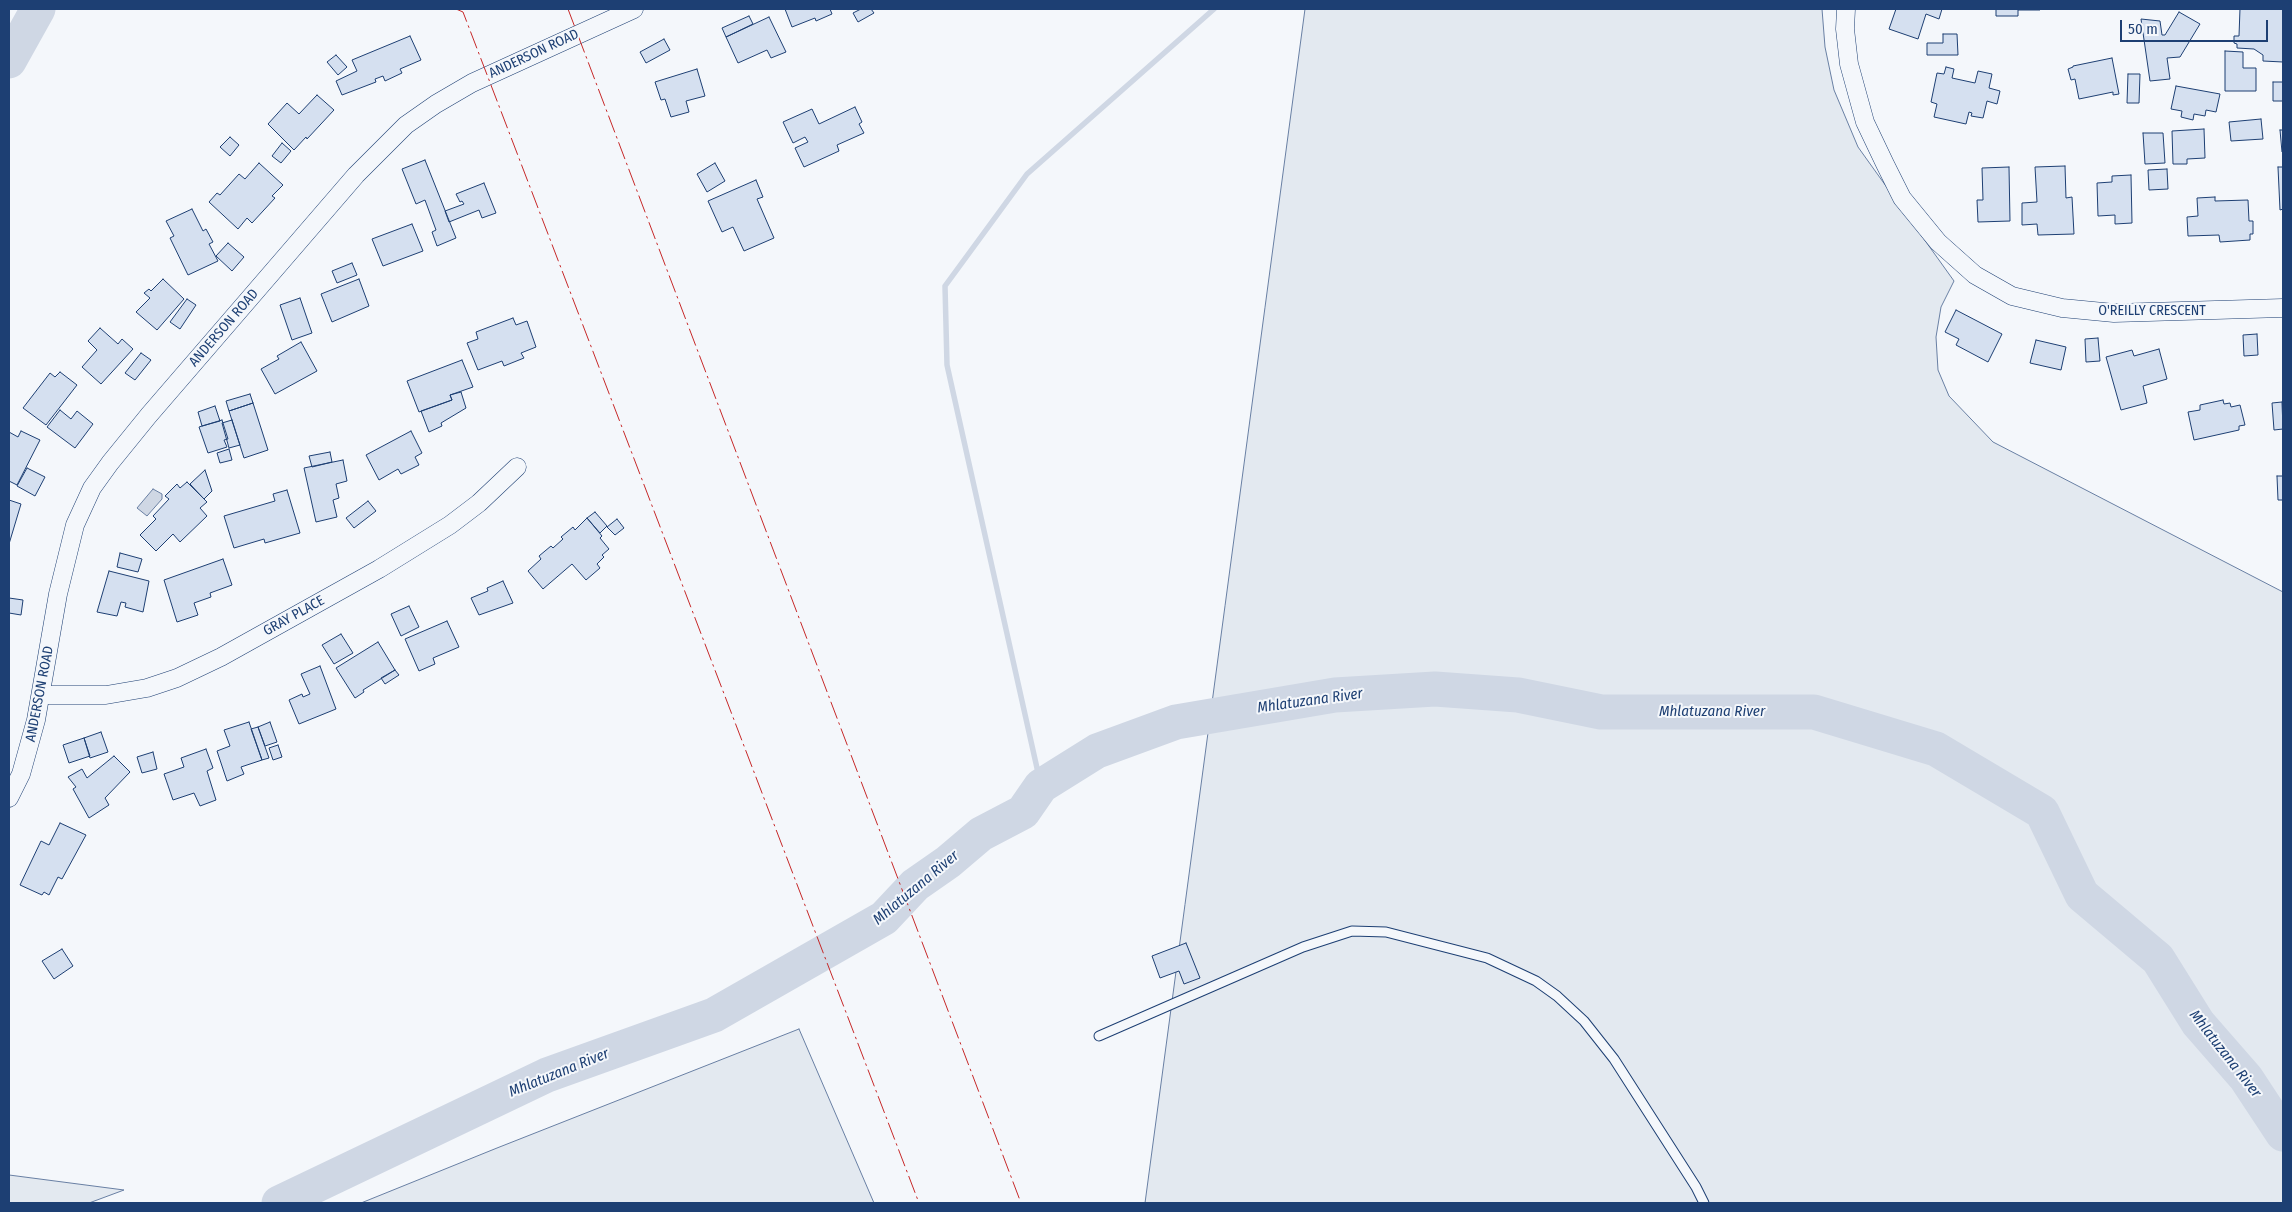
<!DOCTYPE html>
<html>
<head>
<meta charset="utf-8">
<style>
	body { margin:0 }
	#map { position:relative; width:2292px; height:1212px; overflow:hidden; background:#f4f7fb; font-family:"Fira Sans Condensed",sans-serif }
	canvas { display:block }
	.frame { position:absolute; inset:0; border:10px solid #1d3f73; pointer-events:none }
	.scale { position:absolute; left:2120px; top:20px; width:148px; height:22px; box-sizing:border-box; border:2px solid #1d3f73; border-top:0; padding-left:6px; font-size:15px; line-height:18px; white-space:nowrap; color:#1d3f73; -webkit-text-stroke:4px #f4f7fb; paint-order:stroke }
</style>
</head>
<body>
<div id="map">
<canvas width="2292" height="1212"></canvas>
<div class="frame"></div>
<div class="scale">50 m</div>
</div>
<script>
const ctx = document.querySelector('canvas').getContext('2d');
ctx.lineJoin = 'round';
function fillPath(path, color) { ctx.fillStyle = color; ctx.fill(path, 'evenodd'); }
const toPath = rows => new Path2D(rows.map(r => 'M' + r).join(''));
function strokePath(path, color, width, dash) { ctx.strokeStyle = color; ctx.lineWidth = width; ctx.lineCap = dash ? 'butt' : 'round'; ctx.setLineDash(dash || []); ctx.stroke(path); }
function write(font, color, halo, rows, align = 'center') {
  ctx.font = font + ' "Fira Sans Condensed",sans-serif'; ctx.lineWidth = 4; ctx.setLineDash([]); ctx.textBaseline = 'middle'; ctx.strokeStyle = halo; ctx.fillStyle = color; for (const [text, x, y, turn = 0] of rows) {
    ctx.save(); ctx.translate(x, y); ctx.rotate((+turn || 0) * Math.PI / 180); ctx.textAlign = isNaN(turn) ? turn : align; if (halo) ctx.strokeText(text, 0, 0); ctx.fillText(text, 0, 0); ctx.restore();
  }
}
const green = toPath([
	[1305,9,1822,9,1825,47,1834,90,1858,147,1954,281,1941,307,1936,337,1938,370,1949,396,1993,442,2283,592,2283,1203,1145,1203,1305,9],
	[799,1029,874,1203,361,1203,497,1148,799,1029],
	[9,1175,124,1190,89,1203,9,1203,9,1175]
]);
fillPath(green, '#e3e9f0');
strokePath(green, '#687fa3', 1);
const water = toPath([
	[153,489,162,494,162,499,147,516,137,508,153,489]
]);
fillPath(water, '#cfd7e4');
strokePath(water, '#687fa3', 1);
strokePath(toPath([
	[1041,786,947,365,945,286,1027,174,1214,9]
]), '#cfd7e4', 5.5);
strokePath(toPath([
	[9,61,38,9],
	[279,1203,547,1075,714,1015,884,918,915,885,948,862,981,834,1023,812,1041,786,1097,751,1176,722,1335,695,1435,689,1518,695,1601,712,1814,712,1936,749,2042,812,2082,895,2158,959,2198,1023,2246,1078,2283,1134]
]), '#cfd7e4', 35);
const building = toPath([
	[785,9,830,9,832,14,816,21,815,18,792,27,785,9],
	[861,9,871,9,874,13,858,22,853,13,861,9],
	[1896,9,1942,9,1939,19,1926,14,1918,39,1889,29,1896,9],
	[1996,9,2018,9,2018,16,1996,16,1996,9],
	[2018,9,2040,9,2040,10,2018,10,2018,9],
	[2240,9,2283,9,2283,62,2263,61,2263,55,2254,49,2237,48,2237,44,2234,43,2234,36,2239,36,2240,9],
	[2179,12,2200,24,2180,57,2167,58,2170,79,2150,81,2141,19,2160,21,2162,35,2165,35,2179,12],
	[749,16,753,24,726,37,722,28,749,16],
	[769,17,786,52,771,58,767,50,738,63,726,37,769,17],
	[1943,34,1957,34,1958,55,1927,55,1927,43,1943,43,1943,34],
	[410,36,421,60,400,69,402,73,385,81,383,76,375,79,376,82,342,95,336,81,357,71,352,60,410,36],
	[664,39,670,50,646,63,640,52,664,39],
	[2225,51,2243,52,2243,68,2256,68,2256,91,2225,91,2225,51],
	[336,55,347,67,338,75,327,62,336,55],
	[2112,58,2119,94,2113,95,2113,92,2079,99,2075,79,2071,80,2068,69,2073,67,2073,66,2112,58],
	[1946,67,1954,69,1952,78,1975,83,1978,71,1992,74,1989,88,2000,91,1997,104,1987,101,1983,118,1971,116,1972,113,1969,112,1966,124,1934,117,1937,104,1931,102,1937,73,1944,74,1946,67],
	[697,69,705,96,686,101,689,112,671,117,665,99,661,100,655,82,697,69],
	[2128,74,2140,74,2139,103,2127,103,2128,74],
	[2273,82,2283,82,2283,101,2273,101,2273,82],
	[2176,86,2220,94,2216,112,2206,110,2205,116,2194,114,2193,120,2181,117,2182,111,2171,109,2176,86],
	[317,95,334,110,307,139,306,137,294,150,268,124,287,103,299,114,317,95],
	[855,107,862,122,859,124,864,133,837,145,839,151,804,167,795,148,808,142,805,137,793,143,783,122,812,109,819,124,855,107],
	[2261,119,2263,139,2231,141,2229,122,2261,119],
	[2204,129,2205,158,2187,159,2187,164,2173,164,2172,131,2204,129],
	[2280,130,2283,130,2283,152,2282,152,2280,130],
	[2143,133,2163,133,2165,163,2145,164,2143,133],
	[230,137,239,145,230,156,220,147,230,137],
	[282,143,291,151,281,163,272,156,282,143],
	[425,160,456,238,437,246,432,232,436,230,425,200,416,204,402,169,425,160],
	[259,163,283,185,272,196,275,198,252,223,247,218,238,229,209,202,217,193,220,195,239,174,245,179,259,163],
	[715,163,725,181,707,192,697,174,715,163],
	[2065,166,2066,198,2072,197,2074,234,2038,235,2037,224,2022,225,2022,203,2037,202,2035,167,2065,166],
	[2009,167,2010,221,1978,222,1977,200,1983,200,1982,168,2009,167],
	[2278,167,2283,167,2283,209,2280,210,2278,167],
	[2167,169,2168,189,2149,190,2148,170,2167,169],
	[2131,175,2132,223,2115,224,2115,215,2098,216,2097,183,2112,182,2112,176,2131,175],
	[756,180,763,197,757,199,774,238,744,251,733,227,722,232,708,201,756,180],
	[484,183,496,213,482,218,479,210,449,222,445,211,464,204,462,201,460,202,456,194,484,183],
	[2215,197,2215,201,2248,200,2249,221,2253,221,2253,234,2250,234,2250,240,2220,242,2219,235,2188,236,2187,217,2198,216,2197,198,2215,197],
	[192,209,203,231,206,229,213,242,209,244,218,261,188,275,170,238,174,236,166,221,192,209],
	[412,224,423,251,383,266,372,239,412,224],
	[228,243,244,257,232,271,216,256,228,243],
	[352,263,357,275,337,283,332,271,352,263],
	[163,279,184,299,157,330,136,312,150,298,144,293,149,289,151,291,163,279],
	[359,279,369,306,332,322,321,294,359,279],
	[300,298,312,333,292,340,280,305,300,298],
	[187,299,196,305,180,329,170,322,187,299],
	[1956,310,2002,334,1988,362,1956,345,1959,339,1945,332,1956,310],
	[513,318,516,325,527,321,536,347,521,353,524,358,504,366,502,361,478,370,467,343,478,339,476,332,513,318],
	[100,328,118,344,122,339,133,349,101,384,82,367,97,350,88,341,100,328],
	[2257,334,2258,355,2244,356,2243,335,2257,334],
	[2098,338,2100,361,2086,362,2085,339,2098,338],
	[2036,340,2066,347,2061,370,2030,363,2036,340],
	[301,342,317,371,275,394,261,369,279,359,277,356,301,342],
	[2159,349,2167,379,2143,386,2147,403,2121,410,2106,357,2132,350,2134,356,2159,349],
	[141,353,151,360,135,380,125,373,141,353],
	[462,360,473,387,450,395,452,400,419,412,407,381,462,360],
	[60,372,77,385,46,425,23,408,50,373,55,377,60,372],
	[461,392,466,408,441,423,442,426,429,432,421,411,452,400,450,395,461,392],
	[250,394,253,403,229,411,226,401,250,394],
	[2223,400,2224,404,2230,403,2231,407,2240,405,2245,425,2239,426,2239,430,2194,440,2188,412,2200,410,2200,405,2223,400],
	[2282,402,2283,429,2274,430,2272,403,2282,402],
	[253,403,268,450,244,458,229,411,253,403],
	[215,406,220,421,202,426,198,412,215,406],
	[60,410,71,419,77,411,93,424,75,448,47,427,60,410],
	[222,420,228,439,224,440,227,447,208,453,199,427,222,420],
	[232,420,240,445,229,448,222,423,232,420],
	[21,431,40,440,17,485,9,481,9,432,18,437,21,431],
	[411,431,422,453,415,457,419,465,401,474,398,469,379,480,366,455,411,431],
	[229,449,232,460,220,463,217,453,229,449],
	[330,452,332,462,312,467,309,456,330,452],
	[343,460,347,481,336,484,339,498,333,500,337,517,316,522,304,468,343,460],
	[27,468,45,477,35,496,17,486,27,468],
	[205,470,212,491,204,499,190,484,205,470],
	[2277,476,2283,476,2283,500,2278,500,2277,476],
	[187,482,207,502,200,508,207,516,180,542,173,534,156,551,140,535,156,519,153,516,169,499,165,496,177,484,180,488,187,482],
	[287,490,300,533,265,543,264,539,234,548,224,516,275,501,273,494,287,490],
	[9,500,21,504,9,544,9,500],
	[368,501,376,511,354,528,346,518,368,501],
	[595,512,607,526,600,533,587,518,595,512],
	[587,518,602,536,600,538,609,549,602,555,604,557,597,564,600,568,586,580,572,564,543,589,528,571,541,559,539,556,551,546,553,548,563,539,561,537,573,527,575,530,587,518],
	[617,519,624,528,615,535,607,527,617,519],
	[120,553,142,559,138,572,117,567,120,553],
	[223,559,232,585,210,593,211,597,194,603,198,615,177,622,164,580,223,559],
	[109,571,149,581,143,612,125,607,126,603,121,602,117,616,97,612,109,571],
	[503,581,513,603,479,615,471,598,488,591,487,588,503,581],
	[9,598,23,600,21,615,9,613,9,598],
	[409,606,419,627,401,636,391,614,409,606],
	[447,621,459,647,433,658,435,664,419,671,405,639,447,621],
	[341,634,353,653,334,664,322,645,341,634],
	[378,642,395,670,363,690,364,692,355,698,336,668,378,642],
	[320,666,336,709,299,724,289,700,302,694,303,697,310,694,301,674,320,666],
	[395,670,399,675,385,684,381,678,395,670],
	[249,722,262,760,241,767,244,774,227,781,217,751,230,746,224,730,249,722],
	[270,722,277,742,265,746,258,727,270,722],
	[258,727,269,758,262,760,251,729,258,727],
	[101,732,108,752,90,758,84,738,101,732],
	[84,738,90,756,69,763,63,745,84,738],
	[278,745,282,757,273,760,269,748,278,745],
	[206,749,213,768,207,771,216,800,200,806,194,793,173,800,164,774,184,767,181,758,206,749],
	[153,752,157,769,142,773,137,757,153,752],
	[114,756,130,772,105,798,109,805,89,818,73,789,76,787,68,777,82,769,87,778,114,756],
	[60,823,86,835,62,879,58,877,49,895,44,892,42,895,20,885,41,841,49,845,60,823],
	[1186,943,1200,978,1184,984,1179,971,1160,978,1152,956,1186,943],
	[62,949,73,966,54,979,42,961,62,949]
]);
fillPath(building, '#d5e0f0');
strokePath(building, '#1d3f73', 1);
const service = toPath([
	[1099,1036,1303,947,1352,931,1386,932,1487,958,1536,981,1557,996,1584,1021,1614,1059,1696,1187,1704,1203]
]);
const minor = toPath([
	[1846,9,1845,29,1849,64,1865,122,1885,164,1902,198,1938,242,1975,275,2012,296,2062,308,2114,313,2283,308],
	[41,695,106,695,147,688,177,678,221,657,379,569,450,525,479,503,517,467],
	[9,798,21,774,36,720,58,594,75,525,92,488,110,463,149,415,356,175,406,125,436,104,472,83,634,9]
]);
strokePath(service, '#1d3f73', 11);
strokePath(minor, '#1d3f73', 19);
strokePath(service, '#f4f7fb', 9);
strokePath(minor, '#f4f7fb', 18);
strokePath(toPath([
	[456,9,463,12,919,1203],
	[568,9,1021,1203]
]), '#c62828', 1, [18, 4, 2.5, 4]);
write('14px', '#1d3f73', '#f4f7fb', [
	["ANDERSON ROAD",534,54,-25],
	["O'REILLY CRESCENT",2152,311],
	["ANDERSON ROAD",224,328,-49],
	["GRAY PLACE",294,616,-29],
	["ANDERSON ROAD",40,694,-79]
]);
write('italic 15px', '#1d3f73', '#f4f7fb', [
	["Mhlatuzana River",1310,701,-8],
	["Mhlatuzana River",1712,712],
	["Mhlatuzana River",916,888,-40],
	["Mhlatuzana River",2225,1054,52],
	["Mhlatuzana River",559,1073,-22]
]);
</script>
</body>
</html>
